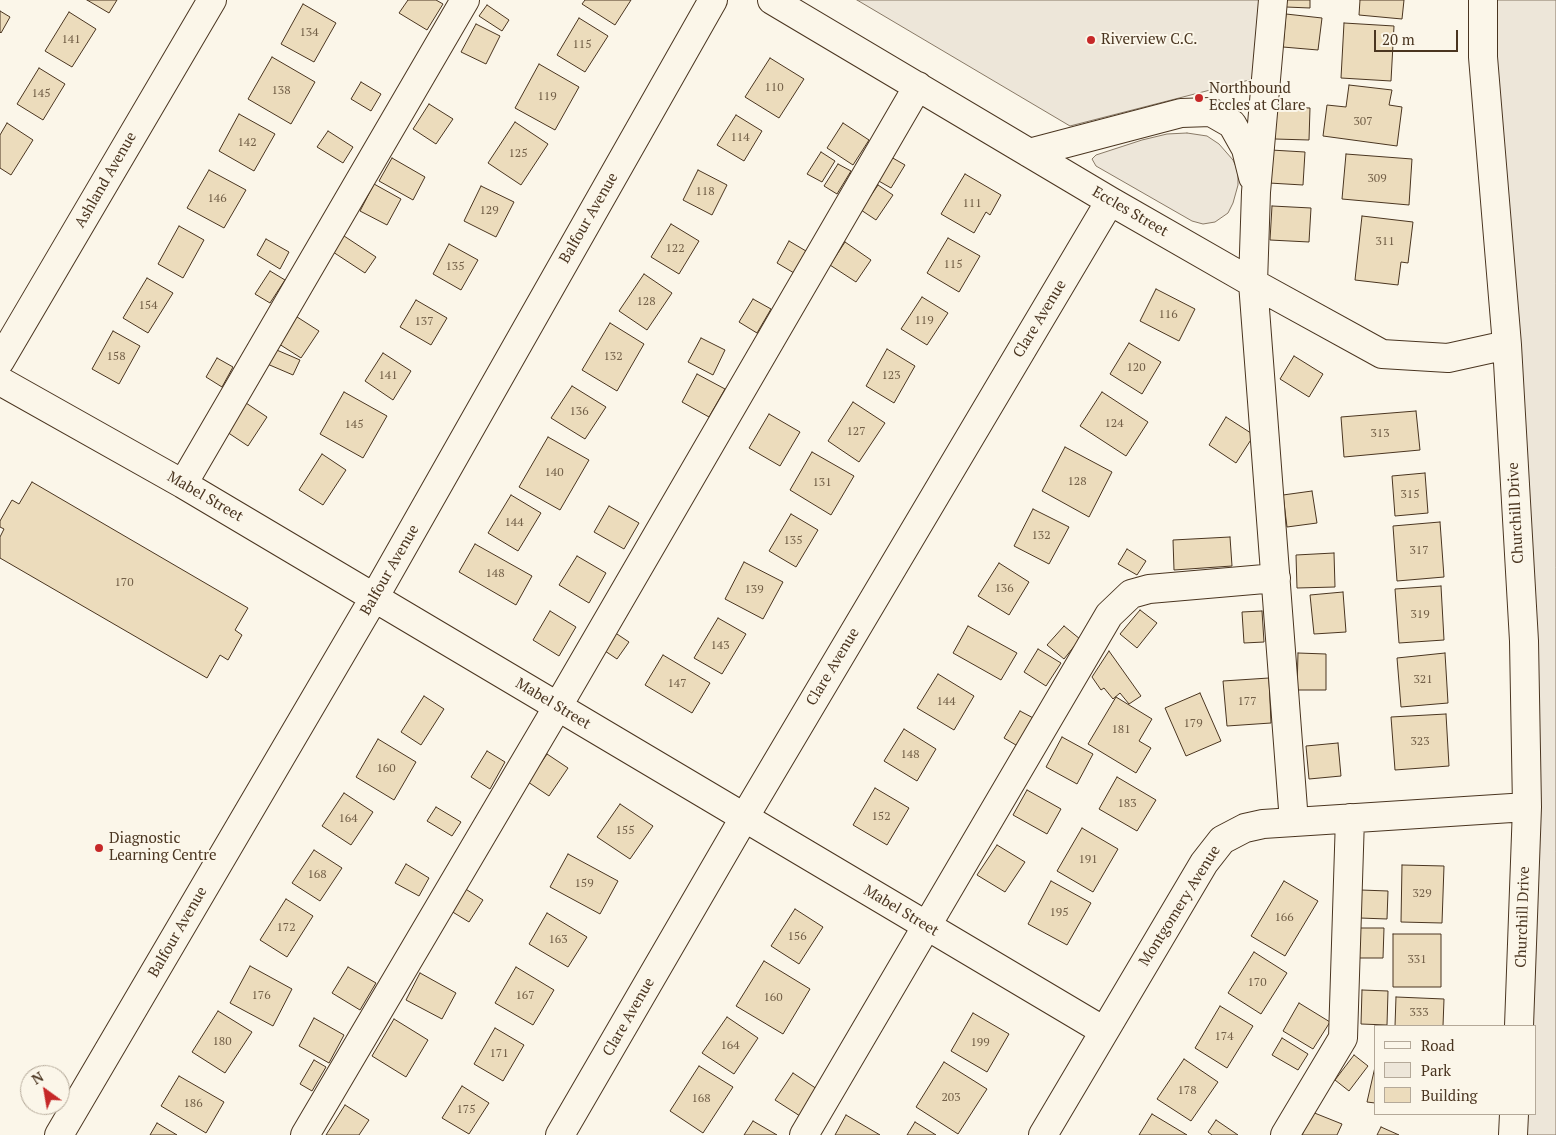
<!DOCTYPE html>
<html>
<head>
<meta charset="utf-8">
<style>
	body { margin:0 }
	#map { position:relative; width:1556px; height:1135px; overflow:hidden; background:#fbf6e9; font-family:"PT Serif",serif }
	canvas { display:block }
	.legend { position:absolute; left:1374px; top:1025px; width:162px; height:90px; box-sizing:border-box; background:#fbf6e9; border:1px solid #b4a999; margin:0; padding:6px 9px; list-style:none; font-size:15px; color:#4a3520 }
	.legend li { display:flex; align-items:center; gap:10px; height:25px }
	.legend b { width:25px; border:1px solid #b4a999 }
	.north { position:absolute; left:20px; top:1065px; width:50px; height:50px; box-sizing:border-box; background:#fbf6e9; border:1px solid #b4a999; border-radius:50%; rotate:328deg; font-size:14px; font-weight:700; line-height:20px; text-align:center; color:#4a3520 }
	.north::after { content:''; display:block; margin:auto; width:18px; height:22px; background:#c62828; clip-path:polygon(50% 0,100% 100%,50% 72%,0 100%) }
	.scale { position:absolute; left:1374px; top:30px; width:84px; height:22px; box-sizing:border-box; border:2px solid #4a3520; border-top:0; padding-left:6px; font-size:15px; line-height:18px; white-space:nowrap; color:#4a3520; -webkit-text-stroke:4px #fbf6e9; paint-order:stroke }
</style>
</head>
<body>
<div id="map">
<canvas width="1556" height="1135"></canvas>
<ul class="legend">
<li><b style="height:6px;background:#fbf6e9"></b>Road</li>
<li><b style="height:14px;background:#ede6d9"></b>Park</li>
<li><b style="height:14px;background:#ecdcbc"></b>Building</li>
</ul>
<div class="north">N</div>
<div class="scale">20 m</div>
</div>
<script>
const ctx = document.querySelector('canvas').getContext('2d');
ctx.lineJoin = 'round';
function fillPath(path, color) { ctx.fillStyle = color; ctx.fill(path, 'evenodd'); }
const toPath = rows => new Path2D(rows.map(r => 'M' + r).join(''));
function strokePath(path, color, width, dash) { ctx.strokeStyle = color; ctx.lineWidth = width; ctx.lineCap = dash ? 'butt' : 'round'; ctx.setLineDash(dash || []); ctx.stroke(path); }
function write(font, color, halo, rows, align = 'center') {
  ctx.font = font + ' "PT Serif",serif'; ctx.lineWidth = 4; ctx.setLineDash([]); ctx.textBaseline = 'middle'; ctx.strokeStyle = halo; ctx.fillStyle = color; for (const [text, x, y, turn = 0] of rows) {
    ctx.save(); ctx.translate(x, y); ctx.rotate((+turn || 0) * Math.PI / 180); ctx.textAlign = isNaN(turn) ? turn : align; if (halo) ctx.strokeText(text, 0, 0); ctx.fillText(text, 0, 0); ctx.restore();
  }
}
const green = toPath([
	[857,0,1260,0,1253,79,1070,126,857,0],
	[1483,0,1556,0,1556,1135,1513,1135,1514,1114,1535,1114,1535,1026,1519,1026,1527,807,1483,0],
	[1187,133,1207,136,1219,144,1233,160,1238,171,1238,185,1233,203,1228,213,1215,222,1203,224,1192,221,1096,166,1092,159,1096,155,1142,140,1167,134,1187,133]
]);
fillPath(green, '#ede6d9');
strokePath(green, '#887966', 1);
const building = toPath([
	[87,0,117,0,109,13,87,0],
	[408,0,436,0,443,4,427,30,399,13,408,0],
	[585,0,631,0,615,25,582,4,585,0],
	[1287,0,1310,0,1310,8,1286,7,1287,0],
	[1360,0,1404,0,1402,19,1359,15,1360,0],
	[303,4,336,23,314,62,281,44,303,4],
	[487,5,509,20,502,31,479,16,487,5],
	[0,11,10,17,1,33,0,32,0,11],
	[69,12,96,29,72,67,45,51,69,12],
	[1286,14,1322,18,1318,50,1283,47,1286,14],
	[579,18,608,36,585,72,557,55,579,18],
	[1344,23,1394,26,1391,81,1341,78,1344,23],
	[476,24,500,36,486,64,461,52,476,24],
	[272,57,315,82,291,124,248,99,272,57],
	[770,58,804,79,779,118,745,97,770,58],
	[539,64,579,87,555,130,515,108,539,64],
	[39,68,65,84,43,120,17,104,39,68],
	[361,82,381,94,371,111,351,99,361,82],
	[1349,85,1392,90,1389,105,1402,107,1397,146,1323,136,1327,105,1346,107,1349,85],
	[429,104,453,119,436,144,413,129,429,104],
	[1276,107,1310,108,1309,140,1275,139,1276,107],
	[239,114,275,134,254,171,219,151,239,114],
	[736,115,762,131,744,161,717,145,736,115],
	[515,122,548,144,521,185,488,163,515,122],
	[7,123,33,140,11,175,0,168,0,135,7,123],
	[843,123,869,140,853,165,827,148,843,123],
	[328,131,353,147,343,163,317,147,328,131],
	[1271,150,1305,152,1303,185,1269,183,1271,150],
	[821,152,835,161,822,182,807,174,821,152],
	[1346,154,1412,159,1409,205,1342,199,1346,154],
	[891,157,905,165,891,188,877,180,891,157],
	[392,158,425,177,413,200,379,181,392,158],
	[838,164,851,171,837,194,824,186,838,164],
	[209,170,246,190,224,228,187,208,209,170],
	[698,170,727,185,712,215,683,200,698,170],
	[965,174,1001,195,990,215,986,212,974,233,941,214,965,174],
	[374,184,401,199,387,225,360,211,374,184],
	[878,185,893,195,876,220,861,210,878,185],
	[481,186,514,202,496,237,464,221,481,186],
	[1272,206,1311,208,1309,242,1270,240,1272,206],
	[1362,216,1413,222,1408,263,1401,262,1398,285,1355,280,1362,216],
	[671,224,699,241,679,274,651,257,671,224],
	[179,226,204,240,183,278,158,264,179,226],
	[341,234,376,257,365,273,330,250,341,234],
	[948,238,980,256,959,292,927,273,948,238],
	[266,239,289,252,280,269,257,255,266,239],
	[789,241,806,251,794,273,777,263,789,241],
	[845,242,871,260,856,282,830,265,845,242],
	[449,244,478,260,461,290,433,274,449,244],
	[270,271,285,280,270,303,255,294,270,271],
	[644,274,672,293,647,330,619,311,644,274],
	[147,278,173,293,148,333,123,318,147,278],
	[1156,289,1195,309,1179,341,1140,321,1156,289],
	[922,297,948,313,927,345,901,329,922,297],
	[753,299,771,309,757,333,739,322,753,299],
	[416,300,447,318,431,345,400,327,416,300],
	[294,315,319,331,301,358,276,342,294,315],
	[610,323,644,344,617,391,582,370,610,323],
	[113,331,140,346,119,384,92,369,113,331],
	[701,338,725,350,713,375,688,362,701,338],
	[1129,343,1161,362,1142,394,1110,374,1129,343],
	[272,348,300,360,293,375,265,363,272,348],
	[887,349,915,366,894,403,866,386,887,349],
	[383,353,411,371,393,400,365,381,383,353],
	[1294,356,1323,374,1309,397,1280,379,1294,356],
	[217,358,233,367,222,387,206,377,217,358],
	[697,374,725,389,709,417,682,402,697,374],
	[572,386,606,407,585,439,551,418,572,386],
	[344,392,387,416,363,458,320,434,344,392],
	[1102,392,1148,422,1126,456,1080,426,1102,392],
	[243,401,267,417,248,446,224,430,243,401],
	[853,402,885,423,859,462,828,441,853,402],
	[1416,411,1420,450,1344,457,1341,417,1416,411],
	[769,414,800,432,780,466,749,448,769,414],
	[1226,417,1254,435,1236,463,1209,445,1226,417],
	[548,437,589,460,560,510,519,487,548,437],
	[1065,447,1112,472,1089,517,1042,491,1065,447],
	[812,452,854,476,831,515,790,490,812,452],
	[322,454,346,470,323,505,299,490,322,454],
	[1425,473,1428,513,1395,516,1392,476,1425,473],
	[32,482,248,608,235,630,242,635,228,660,220,655,207,678,0,558,0,537,4,529,0,527,0,521,12,500,19,504,32,482],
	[1312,491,1317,523,1287,527,1283,495,1312,491],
	[511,495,541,513,518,551,488,533,511,495],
	[609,506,639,523,624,549,594,532,609,506],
	[1033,509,1069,527,1049,564,1014,546,1033,509],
	[791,514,818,530,796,567,769,551,791,514],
	[1440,522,1444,577,1397,581,1393,526,1440,522],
	[1230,537,1232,566,1174,570,1173,540,1230,537],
	[475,544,532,576,516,605,459,572,475,544],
	[1127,549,1146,561,1137,575,1118,564,1127,549],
	[1334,553,1335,587,1297,588,1296,555,1334,553],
	[577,556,606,573,589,603,559,585,577,556],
	[744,562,783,582,763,619,725,599,744,562],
	[999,563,1029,582,1009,615,978,596,999,563],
	[1441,586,1444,640,1399,643,1395,589,1441,586],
	[1343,592,1346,632,1314,634,1310,595,1343,592],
	[1140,610,1157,623,1137,648,1120,634,1140,610],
	[550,611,576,627,559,656,533,640,550,611],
	[1262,611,1264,642,1244,643,1242,612,1262,611],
	[718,618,746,634,722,674,694,658,718,618],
	[968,626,1017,653,1001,680,953,653,968,626],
	[1064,626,1080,639,1064,659,1047,645,1064,626],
	[614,632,629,642,617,659,602,649,614,632],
	[1038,649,1061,663,1046,686,1024,672,1038,649],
	[1109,651,1141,696,1129,704,1120,693,1113,699,1104,688,1101,690,1092,677,1109,651],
	[1298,653,1326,654,1326,690,1297,690,1298,653],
	[1445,653,1448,703,1401,707,1397,658,1445,653],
	[663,655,710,683,692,713,645,685,663,655],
	[938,674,974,696,954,730,917,708,938,674],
	[1269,678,1271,723,1227,726,1223,681,1269,678],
	[1200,693,1221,741,1186,756,1165,708,1200,693],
	[424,696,444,709,421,745,401,732,424,696],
	[1116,697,1152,719,1139,741,1151,748,1136,773,1088,744,1116,697],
	[1020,711,1037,720,1021,748,1004,738,1020,711],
	[1446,714,1449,766,1395,770,1391,717,1446,714],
	[904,729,936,749,917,781,884,761,904,729],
	[1062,737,1093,754,1077,784,1046,767,1062,737],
	[378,739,416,762,394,800,356,777,378,739],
	[1338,743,1341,776,1309,779,1306,746,1338,743],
	[487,751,505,762,490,789,471,777,487,751],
	[547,754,568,768,549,796,528,782,547,754],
	[1117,777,1156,800,1137,831,1099,809,1117,777],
	[875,788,909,808,887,845,853,825,875,788],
	[1027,790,1061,809,1047,834,1013,815,1027,790],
	[344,793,373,812,351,845,322,826,344,793],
	[620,804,653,826,630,859,597,837,620,804],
	[436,807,461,822,452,836,427,821,436,807],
	[1082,828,1118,849,1093,892,1057,871,1082,828],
	[997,845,1025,862,1005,892,977,875,997,845],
	[314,850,342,868,320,901,292,883,314,850],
	[568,854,618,881,600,914,550,887,568,854],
	[406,864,429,878,419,896,395,883,406,864],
	[1402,865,1444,866,1442,923,1401,922,1402,865],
	[1051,881,1091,903,1067,945,1028,924,1051,881],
	[1284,881,1318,901,1285,956,1251,936,1284,881],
	[464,888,483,900,469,922,451,911,464,888],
	[1361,890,1388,891,1387,919,1360,918,1361,890],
	[286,899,313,916,287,957,260,940,286,899],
	[795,909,823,927,799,964,771,946,795,909],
	[547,913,587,937,568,967,529,944,547,913],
	[1359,928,1384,928,1383,958,1359,958,1359,928],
	[1393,934,1441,934,1441,987,1393,987,1393,934],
	[1254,952,1287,973,1261,1014,1228,993,1254,952],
	[764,961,810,989,783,1034,736,1006,764,961],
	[250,966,292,989,273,1026,230,1003,250,966],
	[348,967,376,983,360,1010,332,993,348,967],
	[516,967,554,990,533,1025,495,1003,516,967],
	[420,973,456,993,442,1019,406,1000,420,973],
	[1362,990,1388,991,1387,1025,1361,1024,1362,990],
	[1396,997,1444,999,1443,1026,1395,1026,1396,997],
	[1299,1003,1330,1022,1313,1049,1283,1031,1299,1003],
	[1220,1006,1253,1026,1227,1068,1195,1048,1220,1006],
	[218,1011,252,1032,225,1073,192,1052,218,1011],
	[973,1013,1009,1034,987,1072,951,1051,973,1013],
	[727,1017,758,1038,734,1074,702,1053,727,1017],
	[314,1018,344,1035,329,1063,299,1046,314,1018],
	[394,1019,428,1040,406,1077,372,1056,394,1019],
	[495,1028,524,1045,503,1081,474,1064,495,1028],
	[1282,1038,1308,1054,1298,1070,1272,1055,1282,1038],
	[1354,1055,1368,1066,1349,1091,1335,1080,1354,1055],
	[1184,1059,1218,1082,1191,1121,1157,1099,1184,1059],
	[314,1060,326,1067,312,1091,300,1084,314,1060],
	[944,1062,987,1089,958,1134,916,1107,944,1062],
	[699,1066,733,1087,703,1133,670,1111,699,1066],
	[1375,1067,1375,1103,1367,1102,1375,1067],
	[793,1073,817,1089,800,1116,775,1100,793,1073],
	[179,1076,224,1102,206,1133,161,1106,179,1076],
	[462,1086,489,1103,469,1134,442,1118,462,1086],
	[345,1105,369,1120,359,1135,326,1135,345,1105],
	[1312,1112,1342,1124,1337,1135,1302,1135,1312,1112],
	[1152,1114,1187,1135,1139,1135,1152,1114],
	[846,1115,880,1135,835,1135,846,1115],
	[1216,1120,1238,1135,1212,1135,1208,1132,1216,1120],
	[753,1121,777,1135,744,1135,753,1121],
	[915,1122,936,1135,907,1135,915,1122],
	[157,1123,177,1135,150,1135,157,1123],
	[1381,1127,1399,1135,1377,1135,1381,1127]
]);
fillPath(building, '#ecdcbc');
strokePath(building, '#4a3520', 1);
const minor = toPath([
	[772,0,1110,201,1253,283,1382,354,1448,358,1507,345],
	[1273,0,1256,192,1253,283,1294,822],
	[1483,0,1483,57,1507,345,1524,641,1527,807,1519,1026],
	[1029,153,1181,113,1211,112,1232,124,1246,149,1253,177],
	[0,361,212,0],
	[0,381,183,484,1104,1031],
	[183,484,465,0],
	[59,1135,374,598,713,0],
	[305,1135,558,706,918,86],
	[560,1135,744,818,1110,201],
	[804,1135,1109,615,1131,594,1149,589,1276,578],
	[1043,1135,1204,863,1222,840,1245,828,1263,824,1527,807],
	[1285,1135,1343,1038,1350,818],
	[1513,1135,1514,1114]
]);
strokePath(minor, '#4a3520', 30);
strokePath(minor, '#fbf6e9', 28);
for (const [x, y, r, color] of [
	[1091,40,5,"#c62828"],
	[1199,98,5,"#c62828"],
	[99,848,5,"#c62828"]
]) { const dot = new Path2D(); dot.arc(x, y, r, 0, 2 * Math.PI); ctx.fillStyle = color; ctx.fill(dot); strokePath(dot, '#fbf6e9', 2); }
write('12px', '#725f47', null, [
	["134",309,33],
	["141",71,40],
	["115",582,45],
	["110",774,88],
	["138",281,91],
	["145",41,94],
	["119",547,97],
	["307",1363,122],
	["114",740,138],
	["142",247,143],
	["125",518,154],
	["309",1377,179],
	["118",705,192],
	["146",217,199],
	["111",972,204],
	["129",489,211],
	["311",1385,242],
	["122",675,249],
	["115",953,265],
	["135",455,267],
	["128",646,302],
	["154",148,306],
	["116",1168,315],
	["119",924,321],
	["137",424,322],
	["158",116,357],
	["132",613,357],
	["120",1136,368],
	["141",388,376],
	["123",891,376],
	["136",579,412],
	["124",1114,424],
	["145",354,425],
	["127",856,432],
	["313",1380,434],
	["140",554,473],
	["128",1077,482],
	["131",822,483],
	["315",1410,495],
	["144",514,523],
	["132",1041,536],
	["135",793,541],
	["317",1419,551],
	["148",495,574],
	["170",124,583],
	["136",1004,589],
	["139",754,590],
	["319",1420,615],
	["143",720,646],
	["321",1423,680],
	["147",677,684],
	["144",946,702],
	["177",1247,702],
	["179",1193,724],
	["181",1121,730],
	["323",1420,742],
	["148",910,755],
	["160",386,769],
	["183",1127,804],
	["152",881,817],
	["164",348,819],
	["155",625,831],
	["191",1088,860],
	["168",317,875],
	["159",584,884],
	["329",1422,894],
	["195",1059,913],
	["166",1284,918],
	["172",286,928],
	["156",797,937],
	["163",558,940],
	["331",1417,960],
	["170",1257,983],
	["176",261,996],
	["167",525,996],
	["160",773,998],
	["333",1419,1013],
	["174",1224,1037],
	["180",222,1042],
	["199",980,1043],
	["164",730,1046],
	["171",499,1054],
	["178",1187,1091],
	["203",951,1098],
	["168",701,1099],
	["186",193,1104],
	["175",466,1110]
]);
write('15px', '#4a3520', '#fbf6e9', [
	["Riverview C.C.",1101,40],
	["Northbound",1209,89],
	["Eccles at Clare",1209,106],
	["Diagnostic",109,839],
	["Learning Centre",109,856]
], 'left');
write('15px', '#4a3520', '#fbf6e9', [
	["Ashland Avenue",106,180,-60],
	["Eccles Street",1130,212,30],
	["Balfour Avenue",589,218,-60],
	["Clare Avenue",1040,319,-59],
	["Mabel Street",205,497,30],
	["Churchill Drive",1516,513,-93],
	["Balfour Avenue",390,570,-60],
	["Clare Avenue",833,667,-59],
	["Mabel Street",553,704,31],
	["Montgomery Avenue",1180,906,-58],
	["Mabel Street",901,911,31],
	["Churchill Drive",1523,917,-88],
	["Balfour Avenue",178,932,-60],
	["Clare Avenue",629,1017,-60]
]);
</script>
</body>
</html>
